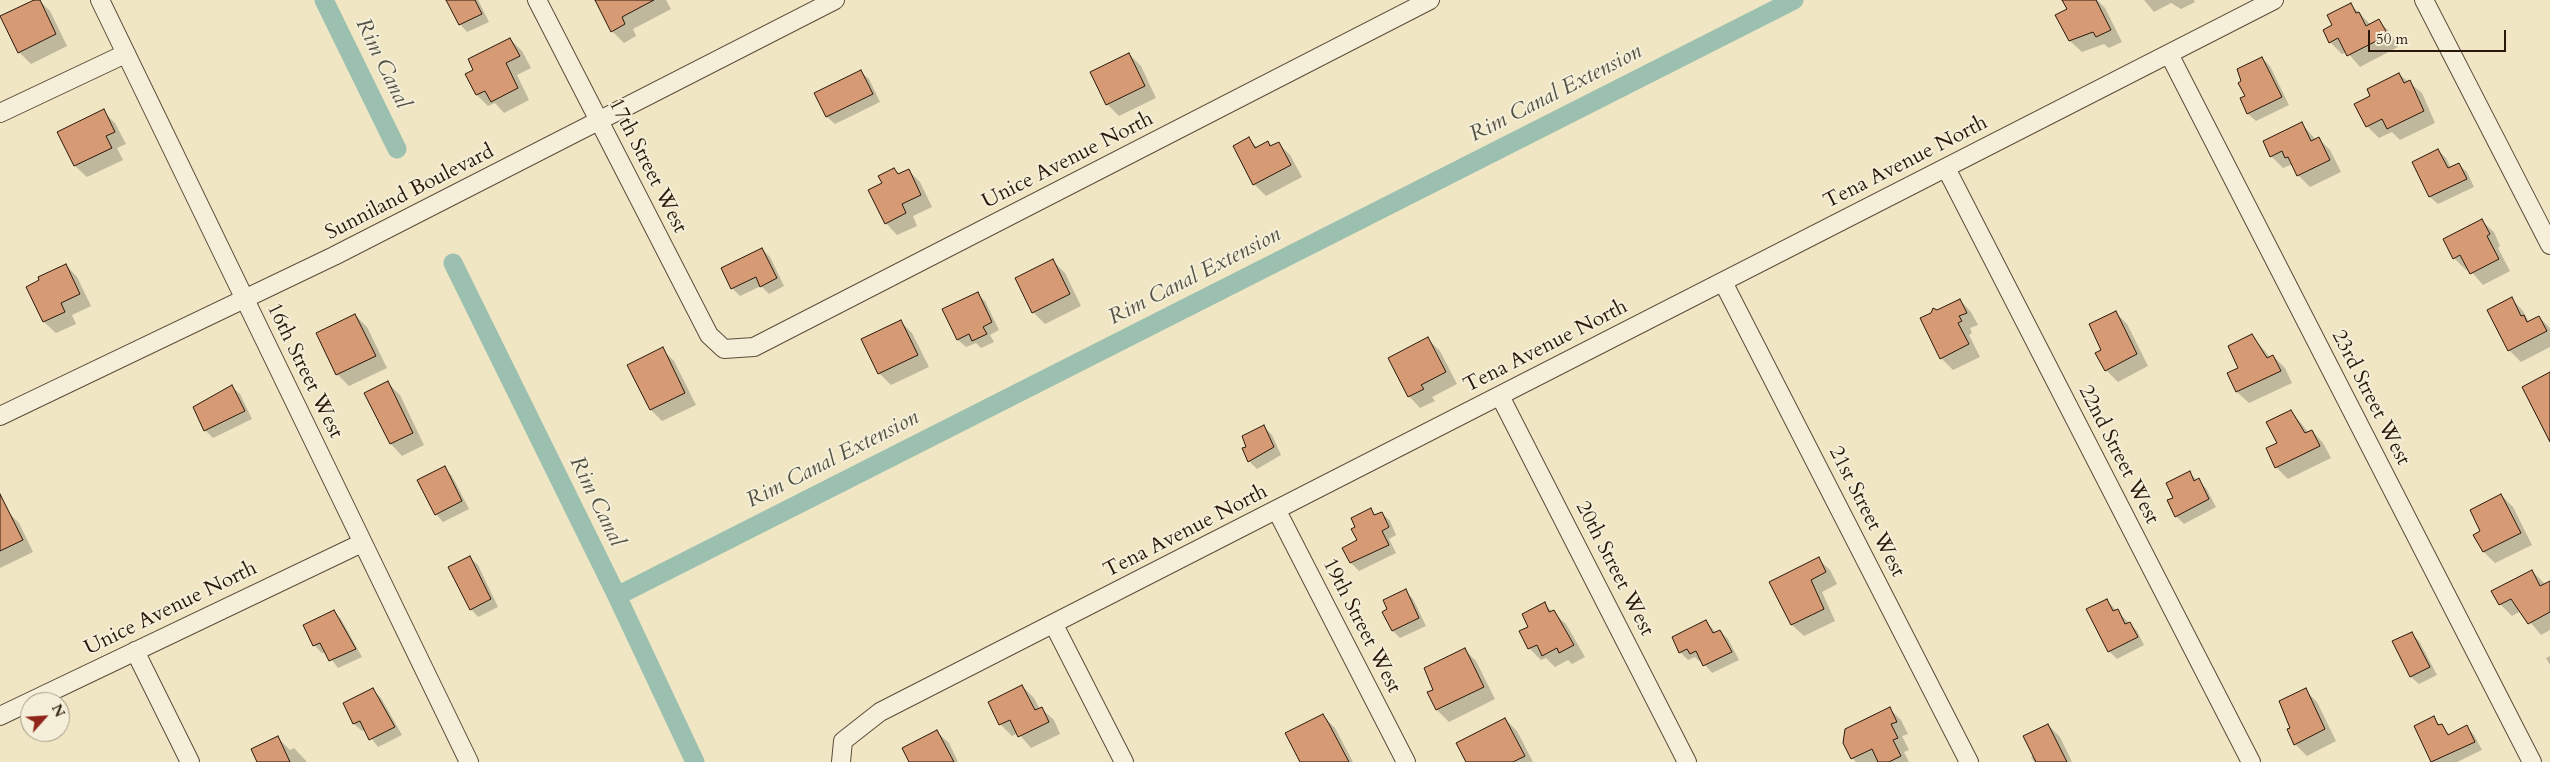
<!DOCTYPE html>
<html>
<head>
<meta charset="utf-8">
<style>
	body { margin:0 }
	#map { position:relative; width:2550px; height:762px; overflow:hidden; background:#f0e6c4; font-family:Cardo,serif }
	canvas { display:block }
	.north { position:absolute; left:20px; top:692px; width:50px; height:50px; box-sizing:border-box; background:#f5efd9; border:1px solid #a49987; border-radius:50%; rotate:64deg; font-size:14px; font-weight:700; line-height:20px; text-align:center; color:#2a190b }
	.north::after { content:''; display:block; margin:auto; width:18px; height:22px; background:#8f2418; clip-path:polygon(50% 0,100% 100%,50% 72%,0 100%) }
	.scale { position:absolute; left:2368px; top:30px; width:138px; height:22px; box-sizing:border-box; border:2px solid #2a190b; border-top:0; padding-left:6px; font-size:15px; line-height:18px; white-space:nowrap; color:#2a190b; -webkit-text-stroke:4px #f5efd9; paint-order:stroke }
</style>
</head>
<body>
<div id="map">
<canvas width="2550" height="762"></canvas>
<div class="north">N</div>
<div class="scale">50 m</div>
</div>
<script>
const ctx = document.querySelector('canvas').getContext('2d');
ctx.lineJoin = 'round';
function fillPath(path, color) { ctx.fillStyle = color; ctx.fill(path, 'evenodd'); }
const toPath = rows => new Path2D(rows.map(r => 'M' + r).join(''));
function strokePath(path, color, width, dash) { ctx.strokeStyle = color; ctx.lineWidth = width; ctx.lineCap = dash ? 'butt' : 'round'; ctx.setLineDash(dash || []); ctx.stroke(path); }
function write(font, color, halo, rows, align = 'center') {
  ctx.font = font + ' Cardo,serif'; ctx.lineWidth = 4; ctx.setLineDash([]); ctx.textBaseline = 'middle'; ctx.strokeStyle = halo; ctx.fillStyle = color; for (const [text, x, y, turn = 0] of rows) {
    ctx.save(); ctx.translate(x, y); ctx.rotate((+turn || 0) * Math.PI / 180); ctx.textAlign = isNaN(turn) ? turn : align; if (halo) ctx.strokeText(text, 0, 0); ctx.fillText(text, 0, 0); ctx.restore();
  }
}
fillPath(toPath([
	[36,0,39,0,50,11,67,46,31,64,19,52],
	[448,0,478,0,489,22,467,32,460,24],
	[596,0,666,0,671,9,633,29,636,36,624,43,612,31],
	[2064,0,2097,0,2105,8,2122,42,2109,48,2104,44,2082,52,2070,41,2068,9],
	[2144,0,2194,0,2195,2,2181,9,2171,3,2154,12],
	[2351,5,2371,25,2379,21,2391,33,2398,47,2360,67,2347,52,2342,54,2330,42,2334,26],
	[510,39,522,51,531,68,517,75,529,100,504,113,495,103,488,106,477,95,475,70],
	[1129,54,1141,66,1156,98,1119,116,1107,104],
	[2262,58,2270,66,2289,105,2256,121,2248,114,2241,99,2246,96],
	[861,72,869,79,880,102,835,124,827,117,816,94],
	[2399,74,2422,93,2435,123,2400,140,2392,132,2379,138,2367,126,2356,105,2372,97],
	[103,111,115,123,126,144,117,148,123,160,87,177,75,166,59,132],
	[2302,124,2316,140,2319,139,2330,150,2341,172,2310,187,2298,175,2293,164,2283,168,2271,156,2264,142],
	[1249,139,1258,148,1268,143,1272,146,1278,143,1290,155,1302,177,1266,196,1254,184],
	[2438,150,2446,158,2451,168,2459,165,2467,172,2474,187,2438,204,2430,197,2413,162],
	[894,169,900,175,909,171,920,182,932,207,913,216,917,226,897,235,886,223,883,184],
	[2482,221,2494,232,2500,246,2498,248,2510,271,2483,285,2469,269,2466,270,2454,258],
	[762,249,770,257,784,286,769,294,761,286,740,296,732,288],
	[1053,261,1065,273,1081,306,1045,324,1033,312],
	[66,265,77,277,91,306,72,315,76,324,56,333,44,322,28,287],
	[977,294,985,301,999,330,990,335,994,342,981,348,976,343,966,347,958,340,944,310],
	[2512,299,2523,311,2529,322,2539,317,2550,328,2550,347,2521,362,2509,350],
	[1960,300,1971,312,1978,325,1970,328,1972,333,1969,335,1980,357,1953,370,1941,358,1937,311],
	[2115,312,2127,324,2148,366,2118,382,2106,370,2103,350],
	[355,315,367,327,387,368,349,386,337,374],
	[900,321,912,333,929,367,891,385,879,373],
	[2252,336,2270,357,2273,356,2285,368,2292,383,2249,403,2237,392,2229,374,2240,368],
	[1428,339,1440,351,1457,384,1432,397,1435,401,1420,408,1409,396],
	[662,349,674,361,696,405,662,421,651,410],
	[388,383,400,395,424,445,402,456,391,444,366,394],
	[232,387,240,394,252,419,213,438,205,430],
	[2291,411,2309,433,2312,431,2323,443,2331,458,2288,479,2276,467,2278,444],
	[1264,427,1272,435,1281,455,1257,469,1249,461,1244,449,1248,447],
	[445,468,452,476,469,509,443,522,436,514],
	[2189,473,2206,488,2216,507,2184,524,2176,516,2175,498],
	[2501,495,2513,507,2532,545,2495,563,2484,552,2481,532],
	[1371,510,1377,516,1382,513,1390,521,1396,535,1389,539,1396,553,1359,571,1351,563,1344,548,1359,541],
	[7,511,19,523,33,552,0,568,0,515],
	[470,558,478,565,498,607,478,617,471,609],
	[1818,559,1830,570,1837,584,1822,592,1835,621,1804,636,1792,625,1771,583],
	[2532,571,2544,583,2550,596,2550,630,2541,635,2521,611,2512,616,2500,604],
	[1405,591,1413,599,1426,626,1400,638,1393,631],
	[2106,600,2137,631,2144,645,2117,659,2109,651],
	[1544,604,1566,624,1585,657,1572,664,1568,660,1555,667,1546,658,1541,660,1529,648,1530,627],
	[333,611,341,619,362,657,338,668,326,652,322,653,315,646,305,625],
	[1706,621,1716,633,1720,631,1728,639,1739,660,1712,673,1701,660,1699,661,1695,657,1688,660,1680,652],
	[2411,633,2419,641,2437,675,2419,684,2411,677,2394,642],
	[1464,649,1476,661,1495,699,1449,722,1437,710,1428,693,1434,690],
	[2550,656,2550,665,2546,658],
	[1022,686,1034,698,1040,710,1042,709,1054,720,1060,734,1031,748,1018,733,1012,736,1000,724],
	[373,690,381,698,402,735,378,747,365,730,362,731,354,724,344,704],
	[2305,690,2317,702,2336,741,2307,756,2295,744,2292,728],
	[1889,708,1901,720,1908,734,1902,736,1909,750,1904,752,1909,762,1856,762,1852,758],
	[1323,716,1335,728,1353,762,1301,762],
	[2433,718,2450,735,2467,727,2474,735,2482,750,2457,762,2432,762,2415,727],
	[1505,719,1517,731,1533,762,1468,762],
	[2048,725,2060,737,2072,762,2034,762,2031,757,2034,755],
	[937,732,949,743,958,762,909,762],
	[277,737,290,750,294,748,307,762,257,762]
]), '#0003');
strokePath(toPath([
	[324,0,397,149],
	[453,263,617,596,695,762],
	[617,596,1794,0]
]), '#9bc0b0', 19);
const building = toPath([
	[34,0,40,0,56,34,18,53,0,16,34,0],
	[446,0,475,0,482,14,459,25,446,0],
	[595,0,654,0,622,17,625,24,611,32,595,0],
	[2062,0,2096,0,2111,30,2096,37,2093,32,2069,41,2055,15,2067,9,2062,0],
	[2351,3,2356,13,2359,12,2366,26,2379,19,2388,35,2347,56,2338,38,2329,43,2323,30,2332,25,2327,15,2351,3],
	[510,38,520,56,506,63,518,88,491,102,485,91,476,95,465,74,473,70,468,59,510,38],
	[1129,53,1145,86,1106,105,1090,72,1129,53],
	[2262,57,2282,97,2247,114,2240,98,2245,96,2238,83,2241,81,2237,69,2262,57],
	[861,70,873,94,826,117,814,93,861,70],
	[2399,73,2404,83,2410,80,2424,111,2387,129,2382,119,2366,127,2354,104,2370,96,2367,89,2399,73],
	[104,109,115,132,106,136,112,148,74,166,57,132,104,109],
	[2302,122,2311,141,2319,137,2330,160,2297,176,2288,157,2285,158,2282,151,2270,157,2263,141,2302,122],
	[1249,137,1255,148,1268,141,1270,146,1279,142,1291,165,1253,185,1233,146,1249,137],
	[2438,149,2448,168,2459,163,2467,179,2429,197,2412,162,2438,149],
	[894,168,898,174,909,169,921,195,902,204,906,213,885,224,868,190,882,183,878,176,894,168],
	[2482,219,2490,234,2487,236,2499,259,2470,274,2460,255,2453,259,2443,239,2482,219],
	[762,248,777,278,760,287,756,277,731,289,721,268,762,248],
	[1053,259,1070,294,1032,313,1015,278,1053,259],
	[66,264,80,294,61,303,65,312,43,322,26,287,39,280,38,277,66,264],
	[978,292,992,322,983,327,987,334,972,341,969,334,957,340,942,309,978,292],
	[2512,297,2521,316,2524,315,2527,322,2539,316,2547,331,2508,351,2487,310,2512,297],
	[1960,299,1967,313,1959,316,1962,321,1958,323,1969,344,1940,359,1920,318,1931,313,1933,308,1937,310,1960,299],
	[2116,311,2137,354,2105,371,2095,353,2101,350,2089,324,2116,311],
	[355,314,376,356,336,375,316,333,355,314],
	[901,320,918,355,878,374,861,339,901,320],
	[2252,334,2267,358,2273,355,2281,371,2236,392,2227,373,2238,368,2228,346,2252,334],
	[1428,337,1446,372,1421,385,1424,389,1408,397,1388,358,1428,337],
	[663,347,685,393,650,410,627,365,663,347],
	[2550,372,2550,442,2522,387,2550,372],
	[388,381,413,433,390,444,364,393,388,381],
	[232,385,245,411,204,431,193,407,232,385],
	[2291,410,2305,433,2312,430,2320,446,2275,468,2266,448,2277,443,2266,422,2291,410],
	[1264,425,1274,447,1248,462,1242,448,1246,447,1242,436,1264,425],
	[445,466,462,501,435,515,417,480,445,466],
	[2190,471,2194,481,2199,478,2209,499,2175,517,2167,500,2173,498,2166,483,2190,471],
	[0,494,23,540,0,551,0,494],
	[2501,494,2521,533,2483,552,2473,535,2480,531,2470,510,2501,494],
	[1371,508,1374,515,1382,512,1389,527,1382,531,1389,545,1350,563,1342,548,1357,540,1351,529,1355,527,1351,518,1371,508],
	[470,556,491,599,470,610,448,567,470,556],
	[1819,557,1826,572,1811,580,1824,609,1791,625,1769,582,1819,557],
	[2532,570,2540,586,2550,581,2550,612,2528,624,2511,599,2499,605,2491,591,2532,570],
	[1406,589,1419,618,1392,631,1382,612,1387,609,1383,600,1406,589],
	[2107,599,2113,611,2118,609,2125,624,2130,622,2138,637,2108,652,2086,609,2107,599],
	[1545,602,1549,612,1554,610,1574,645,1559,653,1557,648,1542,656,1537,645,1528,649,1519,631,1528,627,1522,614,1545,602],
	[334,610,356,649,329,661,320,643,313,646,303,625,334,610],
	[1706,620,1713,633,1720,630,1732,652,1703,666,1696,651,1690,654,1687,649,1679,653,1672,637,1706,620],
	[2412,632,2430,667,2410,677,2392,641,2412,632],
	[1465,648,1484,687,1436,710,1427,692,1433,690,1424,668,1465,648],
	[1022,685,1035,710,1042,707,1049,722,1018,737,1010,720,999,725,988,702,1022,685],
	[373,688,395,727,369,740,360,721,353,724,343,703,373,688],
	[2306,688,2325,729,2294,745,2287,729,2290,728,2279,701,2306,688],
	[1890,707,1897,722,1891,724,1898,738,1893,740,1901,756,1889,762,1878,762,1872,749,1851,759,1843,743,1845,729,1890,707],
	[1323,714,1329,724,1349,762,1300,762,1285,733,1323,714],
	[2434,716,2438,725,2442,724,2448,735,2467,725,2475,742,2431,762,2414,726,2434,716],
	[1505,718,1525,756,1513,762,1466,762,1456,743,1505,718],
	[2048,724,2067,762,2036,762,2023,736,2048,724],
	[937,730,954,762,909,762,902,748,937,730],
	[278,736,290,762,257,762,251,749,278,736]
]);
fillPath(building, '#d69a74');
strokePath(building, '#2a190b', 1);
const minor = toPath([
	[100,0,469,762],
	[537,0,709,335,724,349,754,347,1430,0],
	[2424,0,2550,245],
	[2169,54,2532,762],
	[0,113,125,54],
	[1946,168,2251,762],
	[1723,282,1969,762],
	[1500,396,1687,762],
	[0,416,334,256,835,0],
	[1277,511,1406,762],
	[1054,625,1124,762],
	[135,651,190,762],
	[0,716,362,543],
	[841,762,843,741,880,712,2274,0]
]);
strokePath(minor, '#5c4c39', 20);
strokePath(minor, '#f5efd9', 18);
write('21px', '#2a190b', '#f5efd9', [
	["Unice Avenue North",1068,161,-27],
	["Tena Avenue North",1906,163,-27],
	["17th Street West",647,166,63],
	["Sunniland Boulevard",410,193,-27],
	["Tena Avenue North",1546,347,-27],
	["16th Street West",304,371,64],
	["23rd Street West",2370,398,63],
	["22nd Street West",2118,455,63],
	["21st Street West",1866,512,63],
	["Tena Avenue North",1186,532,-27],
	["20th Street West",1614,569,63],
	["Unice Avenue North",171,609,-26],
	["19th Street West",1361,626,63]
]);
write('italic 22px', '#525345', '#f5efd9', [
	["Rim Canal",382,64,64],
	["Rim Canal Extension",1556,94,-27],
	["Rim Canal Extension",1195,277,-27],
	["Rim Canal Extension",833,460,-27],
	["Rim Canal",596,502,64]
]);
</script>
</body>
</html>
